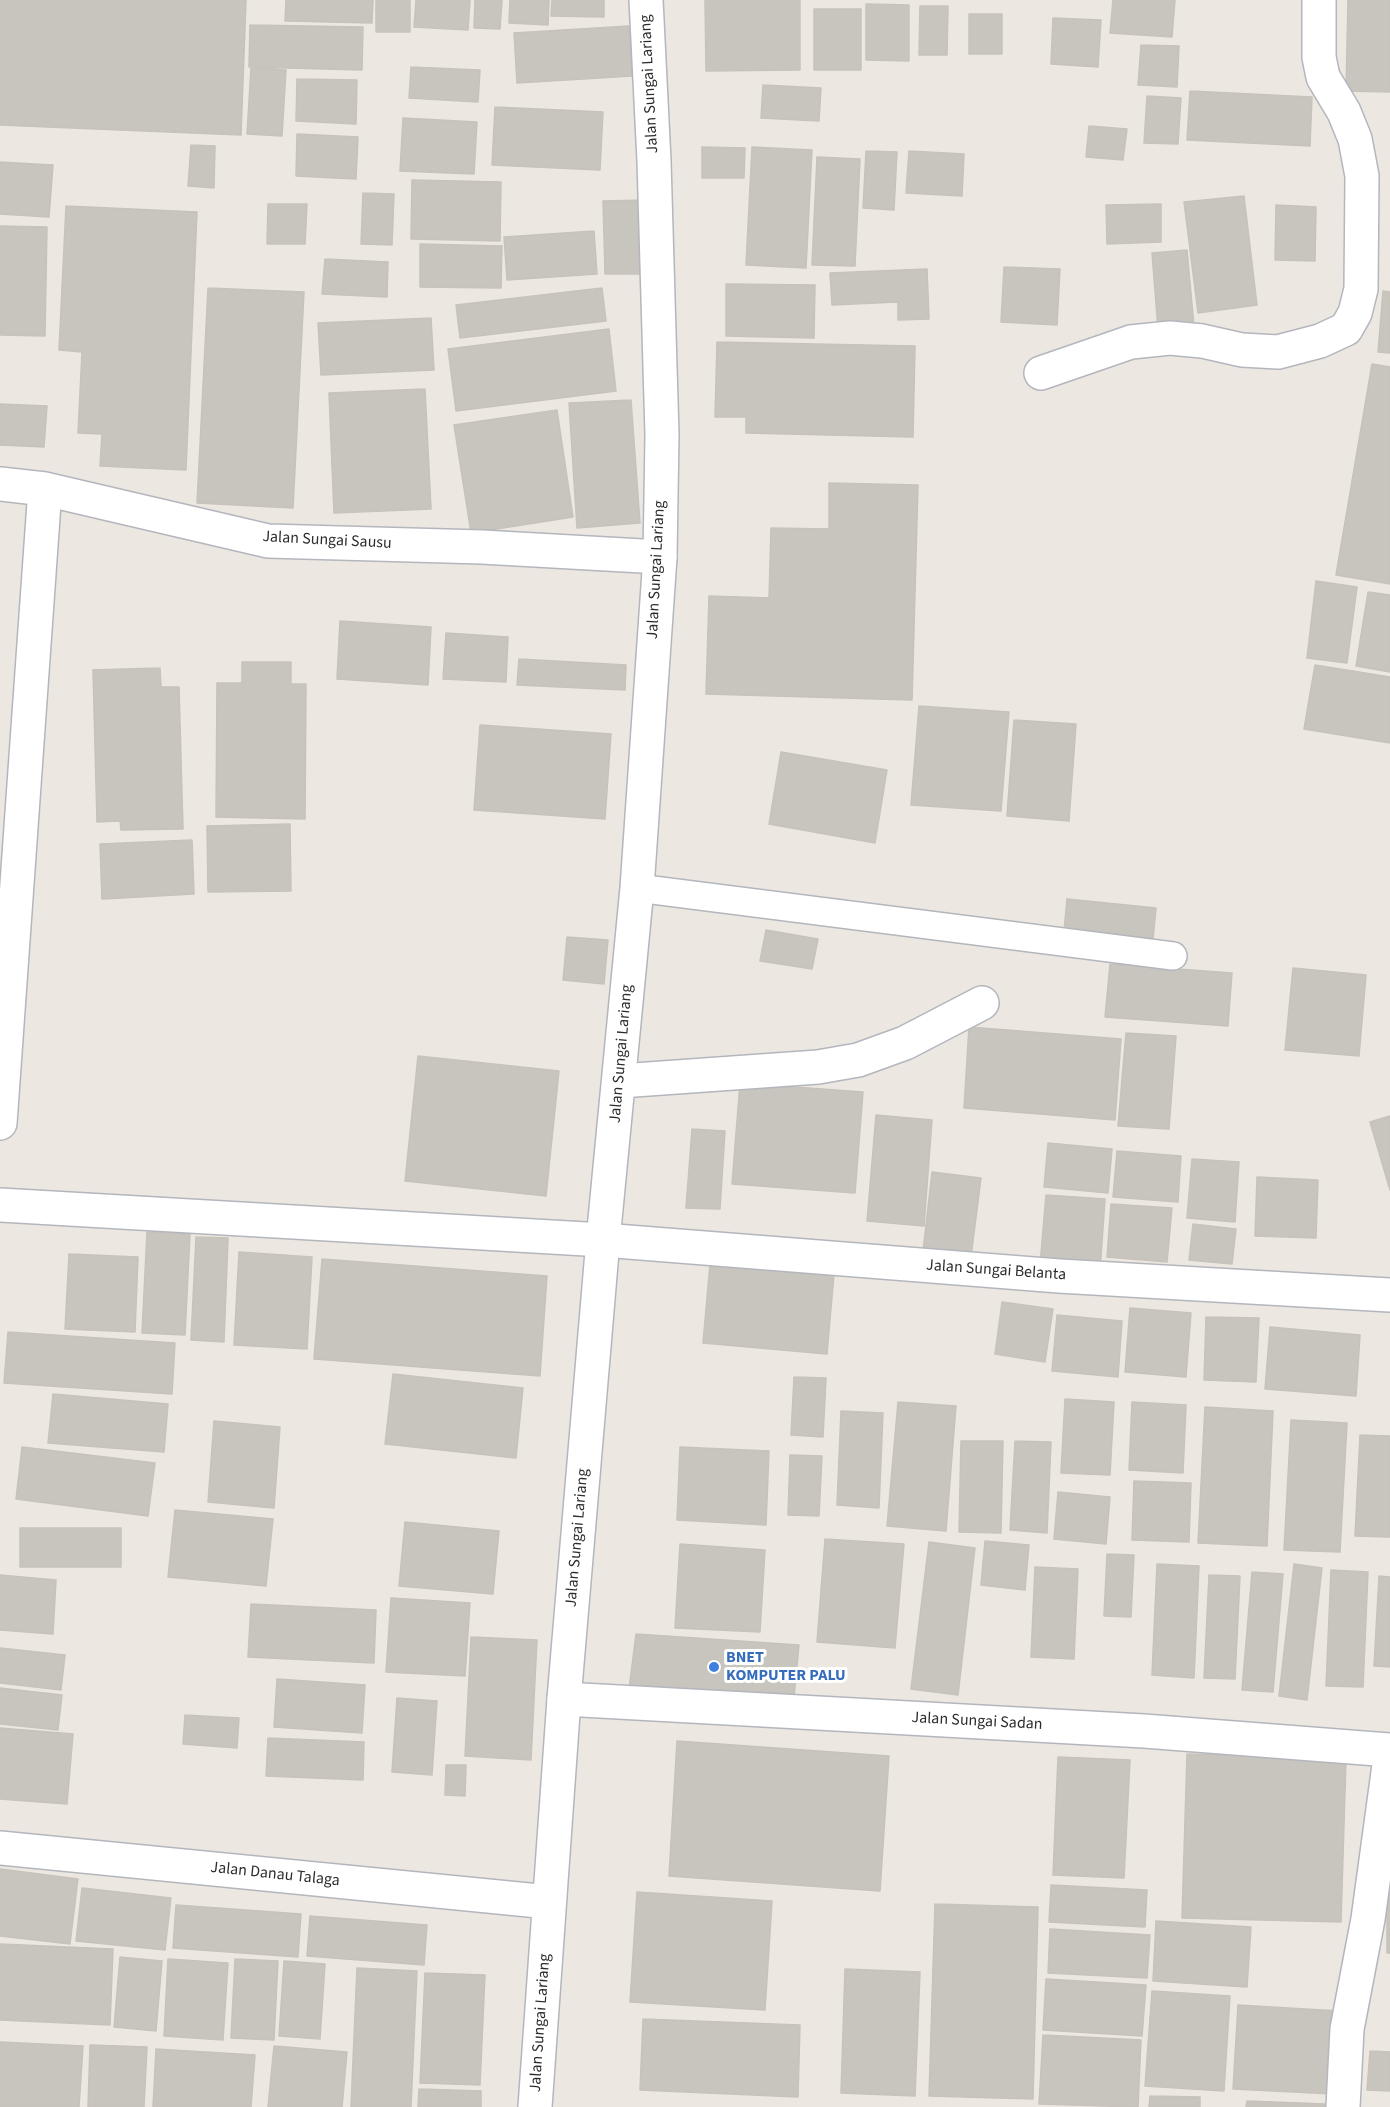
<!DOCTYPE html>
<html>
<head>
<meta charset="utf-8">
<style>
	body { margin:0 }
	canvas { display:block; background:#ece7e0 }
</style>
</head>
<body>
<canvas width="1390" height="2107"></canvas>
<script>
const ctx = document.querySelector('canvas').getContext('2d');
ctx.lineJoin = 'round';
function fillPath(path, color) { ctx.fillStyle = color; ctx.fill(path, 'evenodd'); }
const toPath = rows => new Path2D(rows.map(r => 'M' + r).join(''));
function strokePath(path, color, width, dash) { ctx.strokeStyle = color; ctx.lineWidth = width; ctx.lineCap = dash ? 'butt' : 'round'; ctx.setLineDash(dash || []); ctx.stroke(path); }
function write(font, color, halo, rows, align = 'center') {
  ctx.font = font + ' "Source Sans 3",sans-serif'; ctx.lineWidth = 6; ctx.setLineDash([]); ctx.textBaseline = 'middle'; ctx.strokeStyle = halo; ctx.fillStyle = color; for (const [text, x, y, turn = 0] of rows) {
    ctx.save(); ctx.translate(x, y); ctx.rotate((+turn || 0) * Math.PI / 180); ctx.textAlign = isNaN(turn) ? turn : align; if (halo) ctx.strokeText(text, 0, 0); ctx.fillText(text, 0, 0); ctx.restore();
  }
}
const building = toPath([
	[0,0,246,0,241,135,0,125,0,0],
	[286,0,373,0,372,23,285,21,286,0],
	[376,0,410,0,410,32,376,32,376,0],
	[416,0,470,0,468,30,414,27,416,0],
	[475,0,502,0,500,29,474,28,475,0],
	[510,0,549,0,548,25,509,23,510,0],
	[552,0,604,0,604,17,551,16,552,0],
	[705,0,800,0,800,70,706,71,705,0],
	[1113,0,1175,0,1172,37,1110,33,1113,0],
	[1348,0,1390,0,1390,92,1346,91,1348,0],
	[866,4,909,5,909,61,866,60,866,4],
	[920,6,948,6,947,55,919,55,920,6],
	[814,9,861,9,861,70,814,70,814,9],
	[969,14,1002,14,1002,54,969,54,969,14],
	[1053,18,1101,20,1098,67,1051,64,1053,18],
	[250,25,363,27,362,70,249,67,250,25],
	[629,26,632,76,517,83,514,33,629,26],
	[1141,45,1179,46,1177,87,1138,85,1141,45],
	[411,67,480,70,478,102,409,98,411,67],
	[251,68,286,70,282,136,247,134,251,68],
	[297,79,357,80,356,124,296,121,297,79],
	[763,85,821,88,819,121,761,118,763,85],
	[1190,91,1312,97,1310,146,1187,140,1190,91],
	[1147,96,1181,98,1178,144,1144,143,1147,96],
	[495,107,603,112,600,170,492,165,495,107],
	[403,118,477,122,474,174,400,171,403,118],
	[1089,126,1127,129,1123,160,1086,157,1089,126],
	[297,134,358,137,356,179,296,176,297,134],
	[191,145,215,146,214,188,188,186,191,145],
	[702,147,745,148,744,178,702,178,702,147],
	[752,147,812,150,806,268,746,265,752,147],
	[866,151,897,152,894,210,863,208,866,151],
	[909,151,964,154,962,196,906,193,909,151],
	[817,157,860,159,855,266,812,265,817,157],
	[0,162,53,165,49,217,0,214,0,162],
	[412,180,501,182,500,241,411,239,412,180],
	[363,193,394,194,392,245,361,244,363,193],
	[1244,196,1257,305,1198,313,1184,202,1244,196],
	[646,200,646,274,605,274,603,201,646,200],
	[268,204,307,204,305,244,267,244,268,204],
	[1161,204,1161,242,1107,244,1106,205,1161,204],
	[1276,205,1316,207,1315,261,1275,260,1276,205],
	[66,206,197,212,186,470,100,466,102,434,78,433,82,352,59,350,66,206],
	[0,226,47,227,45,336,0,335,0,226],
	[594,231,597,274,507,280,504,237,594,231],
	[420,244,502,246,501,288,420,287,420,244],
	[1187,250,1194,326,1158,329,1152,253,1187,250],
	[325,259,388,262,387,297,322,294,325,259],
	[1004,267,1060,269,1057,325,1001,322,1004,267],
	[927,269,929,319,898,320,898,302,832,305,830,273,927,269],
	[726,284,815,285,814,338,726,336,726,284],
	[208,288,304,292,293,508,197,503,208,288],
	[602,288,606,321,460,338,456,305,602,288],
	[1383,291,1390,292,1390,353,1378,352,1383,291],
	[431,318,434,370,321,375,318,323,431,318],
	[609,329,616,391,456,411,448,349,609,329],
	[717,342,915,346,913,437,746,433,746,417,715,417,717,342],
	[1372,364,1390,367,1390,584,1336,575,1372,364],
	[425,389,431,509,334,513,329,393,425,389],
	[631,400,640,523,577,528,569,403,631,400],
	[0,404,47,406,44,447,0,445,0,404],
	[557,410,573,517,471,533,454,425,557,410],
	[829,483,918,485,912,700,706,694,709,596,769,598,771,528,829,529,829,483],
	[1316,581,1357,587,1347,663,1307,658,1316,581],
	[1368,592,1390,595,1390,672,1356,666,1368,592],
	[340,621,431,627,428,685,337,679,340,621],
	[446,633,508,637,506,682,443,679,446,633],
	[519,659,626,665,625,690,517,685,519,659],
	[242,662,291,662,291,684,306,684,305,819,216,817,217,683,242,683,242,662],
	[1315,665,1390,677,1390,743,1304,729,1315,665],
	[160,668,161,687,179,687,183,829,121,830,120,821,97,822,93,670,160,668],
	[919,706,1009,712,1001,811,911,805,919,706],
	[1014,720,1076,724,1069,821,1007,816,1014,720],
	[480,725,611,734,605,819,474,810,480,725],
	[781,752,887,770,875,843,769,824,781,752],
	[290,824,291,891,208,892,207,826,290,824],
	[192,840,194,894,102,899,100,844,192,840],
	[1067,899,1156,908,1153,939,1064,931,1067,899],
	[766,930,818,939,812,969,760,961,766,930],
	[567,937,608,940,604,984,563,980,567,937],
	[1110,964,1232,973,1228,1026,1105,1017,1110,964],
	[1293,968,1366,975,1359,1056,1285,1050,1293,968],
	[969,1027,1121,1039,1115,1120,964,1108,969,1027],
	[1126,1033,1176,1036,1169,1129,1118,1126,1126,1033],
	[418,1056,559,1071,546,1196,405,1181,418,1056],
	[740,1083,863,1092,855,1193,732,1184,740,1083],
	[876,1115,932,1120,924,1226,867,1221,876,1115],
	[1390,1116,1390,1190,1370,1122,1390,1116],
	[692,1129,725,1131,720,1209,686,1208,692,1129],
	[1048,1143,1112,1149,1108,1193,1044,1187,1048,1143],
	[1117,1151,1181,1156,1178,1202,1113,1197,1117,1151],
	[1192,1159,1239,1162,1235,1222,1187,1218,1192,1159],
	[932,1172,981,1178,970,1265,922,1260,932,1172],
	[1257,1177,1318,1180,1316,1238,1255,1236,1257,1177],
	[1046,1195,1105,1199,1100,1271,1040,1265,1046,1195],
	[1111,1204,1172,1208,1167,1262,1107,1257,1111,1204],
	[1193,1224,1236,1229,1232,1264,1189,1260,1193,1224],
	[147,1232,190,1234,185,1335,142,1333,147,1232],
	[196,1237,228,1238,224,1342,191,1340,196,1237],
	[239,1252,312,1257,307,1349,234,1345,239,1252],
	[69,1254,138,1257,135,1332,65,1329,69,1254],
	[322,1259,547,1276,540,1376,314,1359,322,1259],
	[710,1264,834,1274,827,1354,703,1343,710,1264],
	[1002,1302,1053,1309,1045,1362,995,1354,1002,1302],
	[1130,1308,1191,1313,1186,1377,1125,1372,1130,1308],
	[1057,1315,1122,1321,1118,1377,1052,1371,1057,1315],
	[1206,1317,1259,1318,1256,1382,1204,1380,1206,1317],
	[1270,1327,1360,1335,1356,1396,1265,1389,1270,1327],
	[8,1332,175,1343,172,1394,4,1383,8,1332],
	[393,1374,523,1388,516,1458,385,1444,393,1374],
	[794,1377,826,1378,823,1437,791,1435,794,1377],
	[53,1394,168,1404,164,1452,48,1443,53,1394],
	[1065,1399,1114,1402,1110,1475,1061,1473,1065,1399],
	[898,1402,956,1406,946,1531,887,1526,898,1402],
	[1132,1402,1186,1405,1183,1473,1129,1470,1132,1402],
	[1205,1407,1273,1411,1267,1546,1198,1543,1205,1407],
	[841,1411,883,1413,879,1508,837,1505,841,1411],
	[1291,1420,1347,1423,1340,1552,1284,1550,1291,1420],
	[214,1421,280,1427,274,1508,208,1502,214,1421],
	[1360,1435,1390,1436,1390,1537,1355,1536,1360,1435],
	[961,1441,1003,1441,1001,1533,959,1532,961,1441],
	[1015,1441,1051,1442,1047,1533,1010,1530,1015,1441],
	[22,1447,155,1463,148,1516,16,1499,22,1447],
	[680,1447,769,1451,766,1525,677,1520,680,1447],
	[790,1455,822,1456,819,1516,788,1515,790,1455],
	[1134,1481,1191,1483,1189,1542,1132,1540,1134,1481],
	[1058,1492,1110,1497,1106,1544,1054,1539,1058,1492],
	[175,1510,273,1519,266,1586,168,1577,175,1510],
	[405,1522,499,1531,493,1594,399,1586,405,1522],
	[20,1528,121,1528,121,1567,20,1567,20,1528],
	[825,1539,904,1544,895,1648,817,1642,825,1539],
	[985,1541,1029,1545,1025,1590,981,1585,985,1541],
	[929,1542,975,1548,958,1695,911,1689,929,1542],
	[680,1544,765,1550,760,1632,675,1628,680,1544],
	[1107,1554,1134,1555,1131,1617,1104,1616,1107,1554],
	[1157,1564,1199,1566,1194,1678,1152,1675,1157,1564],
	[1294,1564,1322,1568,1307,1700,1279,1696,1294,1564],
	[1035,1567,1078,1569,1074,1659,1031,1657,1035,1567],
	[1331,1570,1368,1572,1363,1687,1326,1686,1331,1570],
	[1252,1572,1283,1574,1273,1692,1242,1690,1252,1572],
	[0,1575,56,1580,53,1634,0,1630,0,1575],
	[1209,1575,1240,1576,1235,1679,1204,1678,1209,1575],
	[1379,1576,1390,1577,1390,1667,1374,1666,1379,1576],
	[391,1598,470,1603,465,1676,386,1672,391,1598],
	[251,1604,376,1610,374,1663,248,1657,251,1604],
	[636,1634,799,1645,794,1697,629,1689,636,1634],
	[471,1637,537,1640,531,1760,465,1756,471,1637],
	[0,1648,65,1655,61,1690,0,1683,0,1648],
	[277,1679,365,1685,362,1733,274,1727,277,1679],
	[0,1688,62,1695,58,1730,0,1724,0,1688],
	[397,1698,437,1701,432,1775,392,1772,397,1698],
	[185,1715,239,1718,237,1748,183,1744,185,1715],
	[0,1728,73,1734,67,1804,0,1799,0,1728],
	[268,1738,364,1742,363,1780,266,1776,268,1738],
	[677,1741,889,1756,880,1891,669,1876,677,1741],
	[1187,1754,1346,1759,1341,1922,1182,1918,1187,1754],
	[1058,1757,1130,1760,1124,1878,1053,1875,1058,1757],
	[446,1765,466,1765,465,1796,445,1795,446,1765],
	[0,1869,78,1879,70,1944,0,1936,0,1869],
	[1387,1882,1390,1882,1390,1953,1387,1953,1387,1882],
	[1051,1885,1147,1890,1145,1927,1049,1922,1051,1885],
	[82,1888,171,1898,165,1950,76,1941,82,1888],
	[637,1892,772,1901,765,2010,630,2002,637,1892],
	[935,1904,1038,1907,1033,2099,929,2096,935,1904],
	[176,1905,301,1914,298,1957,173,1948,176,1905],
	[310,1916,427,1925,424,1965,307,1956,310,1916],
	[1156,1921,1251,1927,1247,1987,1153,1981,1156,1921],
	[1050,1929,1150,1935,1147,1978,1048,1973,1050,1929],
	[0,1944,113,1949,110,2025,0,2020,0,1944],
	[120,1957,162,1961,156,2031,114,2027,120,1957],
	[168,1959,228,1963,223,2040,164,2036,168,1959],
	[235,1959,278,1961,274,2040,231,2038,235,1959],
	[284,1961,325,1964,320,2039,279,2036,284,1961],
	[357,1968,417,1971,411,2107,351,2107,357,1968],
	[845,1969,920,1972,915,2096,841,2093,845,1969],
	[425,1973,485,1975,480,2085,420,2083,425,1973],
	[1046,1979,1146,1985,1142,2036,1043,2030,1046,1979],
	[1152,1991,1230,1996,1224,2091,1145,2086,1152,1991],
	[1238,2005,1339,2011,1333,2094,1233,2089,1238,2005],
	[643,2019,800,2025,798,2097,640,2090,643,2019],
	[1043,2035,1141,2040,1138,2107,1039,2104,1043,2035],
	[0,2042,83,2046,79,2107,0,2107,0,2042],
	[90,2045,147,2047,144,2107,88,2107,90,2045],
	[274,2046,347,2052,342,2107,268,2107,274,2046],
	[156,2049,255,2055,251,2107,153,2107,156,2049],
	[1370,2051,1390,2052,1390,2091,1367,2090,1370,2051],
	[419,2089,481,2091,481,2107,418,2107,419,2089],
	[1150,2096,1200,2097,1200,2107,1149,2107,1150,2096],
	[1247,2101,1325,2104,1325,2107,1246,2107,1247,2101]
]);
fillPath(building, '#c8c5be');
strokePath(building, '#c7c2ba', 1.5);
const service = toPath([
	[637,888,1173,956]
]);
const minor = toPath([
	[1041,373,1131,342,1170,338,1202,341,1242,350,1278,352,1320,341,1346,329,1355,313,1361,289,1362,176,1355,139,1344,112,1323,77,1319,57,1319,0],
	[0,484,45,489,268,541,482,547,660,557],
	[620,1081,818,1067,858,1060,905,1043,982,1003],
	[0,1123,45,489],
	[0,1205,603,1240,1059,1276,1390,1295],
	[564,1699,1144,1731,1390,1750],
	[1343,2107,1347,2029,1368,1919,1390,1758]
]);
const tertiary = toPath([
	[0,1848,549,1902],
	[535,2107,564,1699,603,1240,637,888,660,557,662,435,654,161,646,0]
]);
strokePath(service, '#b4b6be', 30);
strokePath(minor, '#b4b6be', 36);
strokePath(tertiary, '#b4b6be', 36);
strokePath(service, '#fff', 27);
strokePath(minor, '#fff', 33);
strokePath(tertiary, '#fff', 33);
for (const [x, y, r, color] of [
	[714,1667,6,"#3f7fe0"]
]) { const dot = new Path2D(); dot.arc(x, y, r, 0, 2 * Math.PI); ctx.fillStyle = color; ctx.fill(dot); strokePath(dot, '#fff', 2); }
write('16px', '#2c2c2c', '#fff', [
	["Jalan Sungai Lariang",650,84,-93],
	["Jalan Sungai Sausu",327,541,3],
	["Jalan Sungai Lariang",657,570,-87],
	["Jalan Sungai Lariang",622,1054,-85],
	["Jalan Sungai Belanta",996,1271,4],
	["Jalan Sungai Lariang",578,1538,-85],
	["Jalan Sungai Sadan",977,1722,3],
	["Jalan Danau Talaga",275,1875,6],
	["Jalan Sungai Lariang",541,2023,-86]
]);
write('bold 16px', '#366cbe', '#fff', [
	["BNET",726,1658],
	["KOMPUTER PALU",726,1676]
], 'left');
</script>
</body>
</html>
